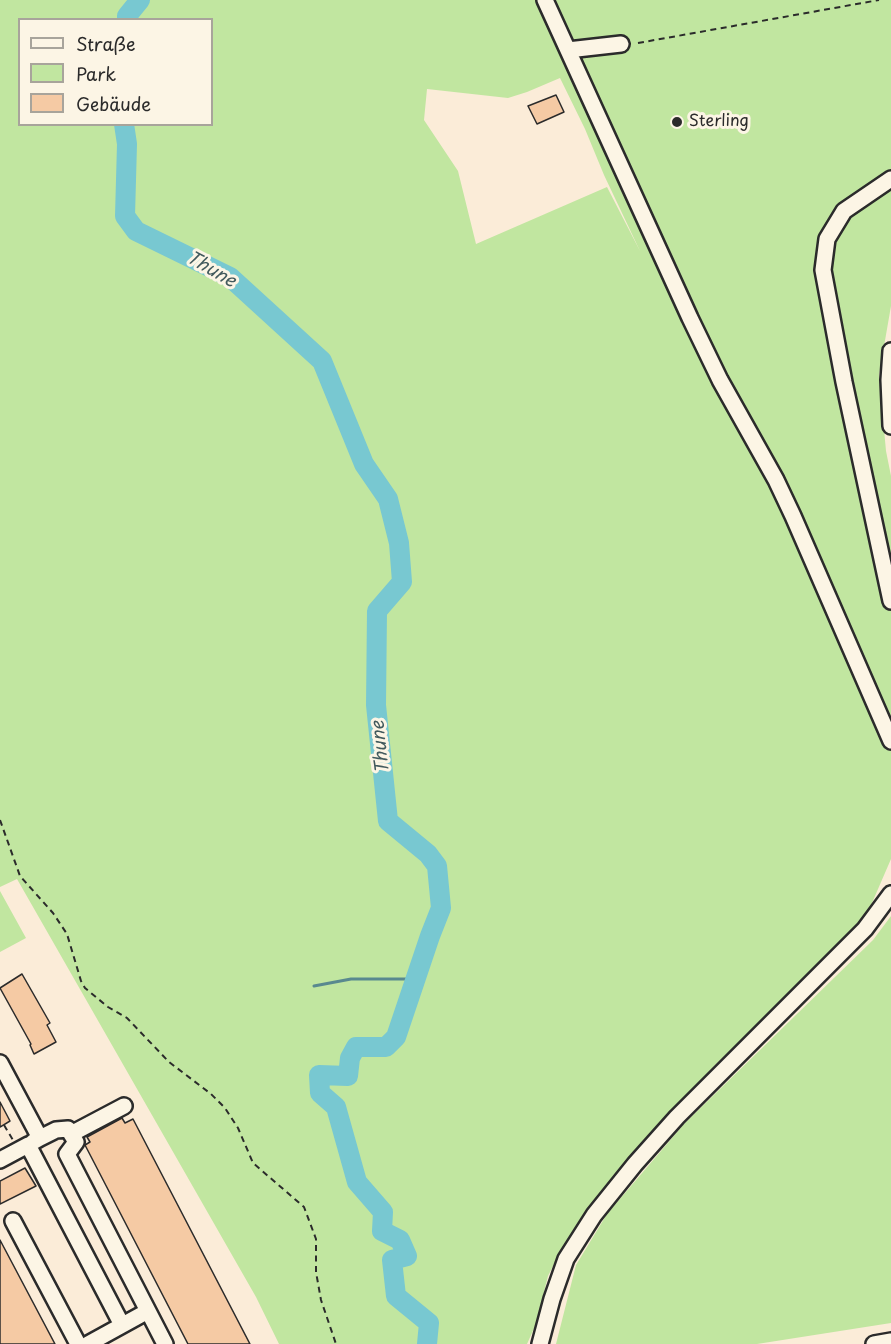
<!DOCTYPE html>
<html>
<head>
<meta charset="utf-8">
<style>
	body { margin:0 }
	#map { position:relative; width:891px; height:1344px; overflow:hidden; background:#fbecd8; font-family:"Playpen Sans",sans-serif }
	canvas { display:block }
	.legend { position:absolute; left:18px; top:18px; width:195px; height:108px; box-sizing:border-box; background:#fcf5e5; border:2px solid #a8a49b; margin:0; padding:8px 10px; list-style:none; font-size:18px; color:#2b2b2b }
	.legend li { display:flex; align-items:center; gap:12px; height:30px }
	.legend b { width:30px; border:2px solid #a8a49b }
</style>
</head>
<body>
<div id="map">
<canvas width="891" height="1344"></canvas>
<ul class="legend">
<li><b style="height:8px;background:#fcf5e5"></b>Straße</li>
<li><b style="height:16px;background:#c1e6a0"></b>Park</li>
<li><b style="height:16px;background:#f5caa4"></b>Gebäude</li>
</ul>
</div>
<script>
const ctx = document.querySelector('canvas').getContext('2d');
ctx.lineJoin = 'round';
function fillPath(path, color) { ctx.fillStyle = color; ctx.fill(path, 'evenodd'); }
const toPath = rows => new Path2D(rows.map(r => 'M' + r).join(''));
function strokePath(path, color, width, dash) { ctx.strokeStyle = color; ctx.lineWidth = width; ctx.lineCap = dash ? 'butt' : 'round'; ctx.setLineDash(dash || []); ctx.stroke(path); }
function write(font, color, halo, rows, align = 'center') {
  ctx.font = font + ' "Playpen Sans",sans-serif'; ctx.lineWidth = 6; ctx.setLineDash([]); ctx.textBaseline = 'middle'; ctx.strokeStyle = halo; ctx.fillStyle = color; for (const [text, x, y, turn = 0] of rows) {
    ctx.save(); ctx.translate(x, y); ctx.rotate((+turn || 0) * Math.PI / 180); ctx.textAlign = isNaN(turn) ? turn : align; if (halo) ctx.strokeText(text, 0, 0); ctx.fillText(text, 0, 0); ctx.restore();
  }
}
fillPath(toPath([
	[0,0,891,0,891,306,879,375,886,451,891,476,891,859,862,926,715,1065,627,1160,587,1209,559,1254,548,1276,536,1324,527,1344,279,1344,256,1297,17,879,0,887],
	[20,20,212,20,212,124,20,124],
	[560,78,585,129,604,175,640,251,607,187,476,244,458,171,424,120,427,89,508,98,527,92],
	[0,891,26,938,0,952],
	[891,916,891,1323,757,1344,556,1344,576,1265,607,1214,684,1124,873,940]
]), '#c1e6a0');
strokePath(toPath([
	[314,986,351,979,415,979]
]), '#59898f', 3);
strokePath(toPath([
	[127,20,127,16,140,0],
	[124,124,127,144,125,216,136,231,230,277,322,361,364,464,388,499,399,543,402,582,377,611,376,705,388,821,428,854,437,866,441,908,430,936,396,1037,386,1047,356,1047,350,1058,348,1076,319,1075,320,1093,336,1107,357,1182,383,1212,382,1231,400,1240,407,1256,392,1260,396,1296,429,1323,427,1344]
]), '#78c8d1', 20);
const building = toPath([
	[556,95,564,112,537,124,528,106,556,95],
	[22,974,50,1023,47,1025,56,1042,34,1054,30,1045,31,1044,0,988,22,974],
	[0,1102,10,1121,0,1127,0,1102],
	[122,1118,125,1123,133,1119,250,1344,188,1344,85,1145,90,1142,87,1137,122,1118],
	[25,1168,36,1186,0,1204,0,1181,25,1168],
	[0,1240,55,1344,0,1344,0,1240]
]);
fillPath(building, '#f5caa4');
strokePath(building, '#2b2b2b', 1.5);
const minor = toPath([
	[545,0,690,318,720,380,776,480,793,516,891,741],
	[568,50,621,44],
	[891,179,844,211,827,239,823,270,844,382,891,601],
	[891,351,889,380,891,426],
	[0,1063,40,1138,33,1142],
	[71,1134,124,1106],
	[40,1138,56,1130,68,1129,76,1142,67,1154,165,1344],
	[0,1160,28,1145,122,1325],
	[13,1221,78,1344],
	[88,1344,148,1311],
	[540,1344,552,1299,566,1259,594,1215,635,1164,677,1117,865,929,891,894],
	[874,1344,891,1341]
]);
strokePath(minor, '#2b2b2b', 20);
strokePath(toPath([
	[638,43,879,0],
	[0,820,20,876,53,913,67,934,81,981,85,988,108,1007,127,1018,169,1062,211,1094,225,1108,238,1128,253,1163,304,1207,316,1239,316,1272,321,1300,336,1344],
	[4,1125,13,1140]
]), '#2b2b2b', 2, [6, 4.5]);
strokePath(minor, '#fcf5e5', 15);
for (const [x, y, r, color] of [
	[677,122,6,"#2b2b2b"]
]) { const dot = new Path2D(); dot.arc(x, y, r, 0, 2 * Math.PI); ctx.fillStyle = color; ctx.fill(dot); strokePath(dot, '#fcf5e5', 2); }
write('16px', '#2b2b2b', '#fcf5e5', [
	["Sterling",689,122]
], 'left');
write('italic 18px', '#425a5d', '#fcf5e5', [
	["Thune",211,270,30],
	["Thune",381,747,-96]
]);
</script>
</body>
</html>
